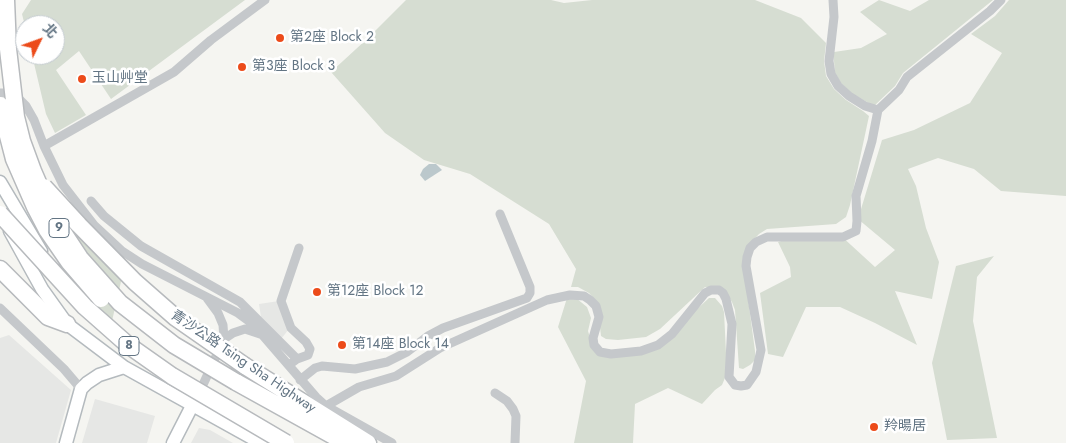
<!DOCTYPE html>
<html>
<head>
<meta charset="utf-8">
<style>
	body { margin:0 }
	#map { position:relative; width:1066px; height:443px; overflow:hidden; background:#f5f5f1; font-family:Jost,"Noto Sans TC",sans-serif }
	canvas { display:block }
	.north { position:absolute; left:15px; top:15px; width:50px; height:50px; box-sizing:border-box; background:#fff; border:1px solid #c1c8ce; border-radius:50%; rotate:48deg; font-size:14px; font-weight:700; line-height:20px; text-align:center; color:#637584 }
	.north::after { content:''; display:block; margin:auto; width:18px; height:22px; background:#ec4b1a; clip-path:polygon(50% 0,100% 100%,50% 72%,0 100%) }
</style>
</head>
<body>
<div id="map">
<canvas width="1066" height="443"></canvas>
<div class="north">北</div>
</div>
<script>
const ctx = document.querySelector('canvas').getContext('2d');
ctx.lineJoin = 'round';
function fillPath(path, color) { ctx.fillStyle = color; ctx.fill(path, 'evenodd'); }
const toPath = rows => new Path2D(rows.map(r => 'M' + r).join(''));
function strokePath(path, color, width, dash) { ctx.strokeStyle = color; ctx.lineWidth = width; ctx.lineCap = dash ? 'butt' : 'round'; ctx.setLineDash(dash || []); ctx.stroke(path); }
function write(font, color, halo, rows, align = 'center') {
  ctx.font = font + ' Jost,"Noto Sans TC",sans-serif'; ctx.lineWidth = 5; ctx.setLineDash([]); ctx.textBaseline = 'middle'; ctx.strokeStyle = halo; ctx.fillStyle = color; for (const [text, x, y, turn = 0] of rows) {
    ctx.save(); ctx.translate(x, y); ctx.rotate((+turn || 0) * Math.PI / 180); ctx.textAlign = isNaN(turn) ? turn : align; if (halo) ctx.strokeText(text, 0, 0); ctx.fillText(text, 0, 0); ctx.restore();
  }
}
fillPath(toPath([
	[279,301,289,329,281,339,261,317,259,304],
	[9,335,71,390,56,443,0,443,0,338],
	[95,399,155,416,147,443,82,443],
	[199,428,210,430,233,443,191,443]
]), '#e6e7e5');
fillPath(toPath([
	[31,0,245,0,111,99,79,51,56,70,86,115,55,133,46,114,32,55,55,55,55,25,25,26,22,14],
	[406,0,551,0,564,3,592,0,755,0,801,18,826,43,824,61,826,76,834,89,846,100,863,111,869,116,850,205,846,217,836,224,767,229,759,234,749,245,744,269,755,351,755,360,750,365,743,369,739,368,735,310,732,302,726,293,718,288,705,287,660,329,646,337,618,340,606,339,601,336,597,302,589,293,578,287,571,287,576,269,549,224,470,174,424,160,385,133,331,72,368,38],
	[879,0,910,11,929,0,993,0,903,73,895,86,874,106,851,93,841,83,835,73,834,61,834,52,861,48,887,34,860,12],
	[1009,0,1066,0,1066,196,1001,191,974,169,938,158,908,169,916,186,926,228,939,262,932,299,895,291,917,345,875,323,840,307,806,307,783,357,768,354,760,293,791,277,790,267,778,242,795,237,839,234,875,267,895,250,858,219,882,140,914,130,970,103,1002,53,971,34,995,16],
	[77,225,123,273,112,321,93,303,51,250],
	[994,256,977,277,973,321,997,438,947,440,932,363,947,302,956,266],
	[567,298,576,298,587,307,591,318,588,331,592,344,603,349,618,351,650,348,666,338,709,298,715,298,722,306,724,312,727,373,722,385,715,390,702,404,668,388,635,404,633,443,574,443,586,381,558,327]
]), '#d6ddd2');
fillPath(toPath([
	[429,164,436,164,442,170,425,181,420,175,423,169]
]), '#bbc8cc');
const secondary = toPath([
	[0,182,41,251],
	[10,231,42,289,67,324,124,367,261,443],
	[66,443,81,389,87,383,99,375,124,367],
	[173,443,195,400]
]);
const highway = toPath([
	[0,269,48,317,67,324],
	[245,366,368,443],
	[236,382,346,443]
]);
strokePath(secondary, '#b4babe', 15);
strokePath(highway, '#b7babd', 19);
strokePath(toPath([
	[833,0,834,17,829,61,831,74,838,86,849,96,865,106,878,110],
	[0,93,8,93,18,98,26,106,34,120,44,146,63,185,94,225,122,251,142,264,238,313,253,324,316,397,326,406,392,443],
	[44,146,174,72,211,40,265,0],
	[91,201,104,216,141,246,240,302,297,359,289,365],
	[0,308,64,369,81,389],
	[224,339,233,333,245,329,260,334],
	[297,359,308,355,310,349,306,342,291,328,281,301,299,248],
	[300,380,315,368,322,366,355,369,387,362,407,352,428,336,443,328,527,298,530,293,530,287,500,214],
	[201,389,224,339,223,325,218,313,207,298],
	[495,393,507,401,513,409,516,416,515,443],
	[326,406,359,387,396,376,440,348,547,300,570,295,584,296,590,300,596,306,599,317,593,338,594,345,600,352,611,354,641,351,658,345,672,334,705,293,711,290,719,290,723,293,726,299,732,324,729,377,735,385,741,386,747,385,756,372,761,350,746,266,747,257,750,248,756,242,767,237,843,237,856,231,857,221,856,196,872,141,878,110,899,90,907,77,990,11,1001,0]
]), '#c5c8cb', 9);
strokePath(secondary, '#fff', 12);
strokePath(highway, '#fff', 16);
const highwayBridge = toPath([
	[6,0,8,49,16,117,22,141,33,171,53,217,80,258,120,303,174,345,236,382],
	[0,105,14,159,35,207,47,230,69,262,101,299],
	[44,187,79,225,135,282,176,318,245,366],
	[0,214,85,307,128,345,172,376,286,443]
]);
strokePath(highwayBridge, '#b7babd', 19, []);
strokePath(highwayBridge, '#fff', 16);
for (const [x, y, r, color] of [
	[280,38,5,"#ec4b1a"],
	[242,67,5,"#ec4b1a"],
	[82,79,5,"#ec4b1a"],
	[317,292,5,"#ec4b1a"],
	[342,345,5,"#ec4b1a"],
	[874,427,5,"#ec4b1a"]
]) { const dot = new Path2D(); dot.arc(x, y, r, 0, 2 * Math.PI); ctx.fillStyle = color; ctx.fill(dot); strokePath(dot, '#fff', 2); }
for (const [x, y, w] of [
	[59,228,20],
	[129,346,20]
]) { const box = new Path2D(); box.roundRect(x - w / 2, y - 9.5, w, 19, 4); ctx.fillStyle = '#fff'; ctx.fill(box); strokePath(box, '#637584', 1); }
write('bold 12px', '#637584', null, [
	["9",59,228],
	["8",129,346]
]);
write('14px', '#637584', '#fff', [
	["第2座 Block 2",290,38],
	["第3座 Block 3",252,67],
	["玉山艸堂",92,79],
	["第12座 Block 12",327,292],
	["第14座 Block 14",352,345],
	["羚暘居",884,427]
], 'left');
write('14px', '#637584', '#fff', [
	["青沙公路 Tsing Sha Highway",243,362,34]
]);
</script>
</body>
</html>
